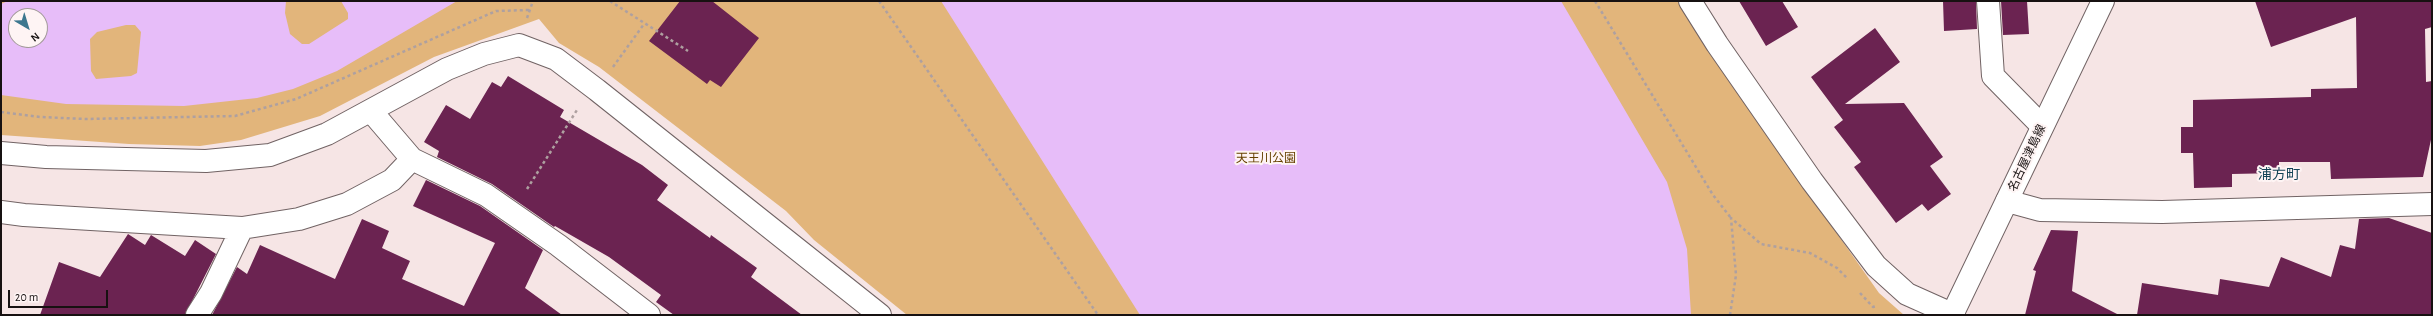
<!DOCTYPE html>
<html>
<head>
<meta charset="utf-8">
<style>
	body { margin:0 }
	#map { position:relative; width:2433px; height:316px; overflow:hidden; background:#f6e5e5; font-family:"Alegreya Sans",sans-serif }
	canvas { display:block }
	.frame { position:absolute; inset:0; border:2px solid #171111; pointer-events:none }
	.north { position:absolute; left:8px; top:8px; width:40px; height:40px; box-sizing:border-box; background:#fef4f4; border:1px solid #a29999; border-radius:50%; rotate:142deg; font-size:11px; font-weight:700; line-height:16px; text-align:center; color:#171111 }
	.north::after { content:''; display:block; margin:auto; width:14px; height:18px; background:#3c778f; clip-path:polygon(50% 0,100% 100%,50% 72%,0 100%) }
	.scale { position:absolute; left:8px; top:290px; width:100px; height:18px; box-sizing:border-box; border:2px solid #171111; border-top:0; padding-left:5px; font-size:12px; line-height:14px; white-space:nowrap; color:#171111; -webkit-text-stroke:3px #fef4f4; paint-order:stroke }
</style>
</head>
<body>
<div id="map">
<canvas width="2433" height="316"></canvas>
<div class="frame"></div>
<div class="north">N</div>
<div class="scale">20 m</div>
</div>
<script>
const ctx = document.querySelector('canvas').getContext('2d');
ctx.lineJoin = 'round';
function fillPath(path, color) { ctx.fillStyle = color; ctx.fill(path, 'evenodd'); }
const toPath = rows => new Path2D(rows.map(r => 'M' + r).join(''));
function strokePath(path, color, width, dash) { ctx.strokeStyle = color; ctx.lineWidth = width; ctx.lineCap = dash ? 'butt' : 'round'; ctx.setLineDash(dash || []); ctx.stroke(path); }
function write(font, color, halo, rows, align = 'center') {
  ctx.font = font + ' "Alegreya Sans","Noto Sans JP",sans-serif'; ctx.lineWidth = 4; ctx.setLineDash([]); ctx.textBaseline = 'middle'; ctx.strokeStyle = halo; ctx.fillStyle = color; for (const [text, x, y, turn = 0] of rows) {
    ctx.save(); ctx.translate(x, y); ctx.rotate((+turn || 0) * Math.PI / 180); ctx.textAlign = isNaN(turn) ? turn : align; if (halo) ctx.strokeText(text, 0, 0); ctx.fillText(text, 0, 0); ctx.restore();
  }
}
fillPath(toPath([
	[1,1,1678,1,1708,51,1879,293,1904,315,907,315,814,240,786,211,599,67,559,43,539,19,434,57,320,116,241,140,200,146,129,144,1,135],
	[16,16,40,16,40,40,16,40]
]), '#e2b57b');
fillPath(toPath([
	[8,1,286,1,285,13,290,34,302,44,309,44,348,19,348,13,341,1,457,1,337,71,293,89,257,98,184,106,66,104,1,95,1,4],
	[16,16,40,16,40,40,16,40],
	[126,25,135,25,141,32,137,73,131,76,96,79,91,71,90,39,97,32],
	[941,1,1561,1,1667,182,1687,249,1691,315,1140,315]
]), '#e7bdf9');
fillPath(toPath([
	[680,1,712,1,759,38,721,87,710,80,707,84,649,41],
	[1739,1,1782,1,1798,27,1766,46],
	[1943,1,1976,1,1977,29,1944,31],
	[2001,1,2027,1,2029,34,2003,35],
	[2255,1,2432,1,2432,27,2425,29,2426,82,2432,81,2432,135,2423,177,2331,179,2330,162,2279,162,2279,173,2232,174,2232,187,2194,188,2193,153,2181,153,2181,127,2193,127,2193,100,2311,97,2311,89,2357,88,2356,17,2271,47],
	[1875,28,1900,62,1845,104,1904,103,1943,157,1930,166,1951,194,1928,211,1922,204,1896,223,1854,167,1861,162,1834,127,1843,120,1811,77],
	[508,76,564,110,560,117,642,165,668,185,657,200,710,238,711,235,757,268,751,277,802,315,674,315,656,302,661,295,609,257,555,226,554,227,492,184,437,157,439,151,424,142,446,105,470,119,492,82,501,87],
	[426,180,480,206,543,250,525,288,562,315,212,315,237,267,247,274,260,245,335,279,362,219,389,231,382,248,410,261,402,279,464,306,495,243,413,206],
	[2389,218,2432,233,2432,315,2137,315,2142,283,2218,295,2220,279,2269,287,2281,257,2331,277,2340,245,2355,249,2359,219],
	[2051,230,2078,231,2072,291,2119,315,2025,315,2036,271,2033,270],
	[128,234,145,245,151,235,185,256,195,240,216,254,185,315,40,315,59,262,100,277]
]), '#6b2351');
const minor = toPath([
	[1690,1,1717,44,1812,181,1876,266,1907,294,1954,315],
	[1988,1,1993,76,2042,126],
	[371,111,412,159],
	[2007,201,2040,210,2162,212,2432,204],
	[1,212,24,215,242,228,299,219,347,204,392,180,412,159,486,195,558,245,649,315],
	[197,315,211,293,242,228]
]);
const tertiary = toPath([
	[1,153,46,157,206,161,270,155,327,134,447,69,484,54,519,45,556,59,597,90,880,315]
]);
const primary = toPath([
	[1952,315,2103,1]
]);
strokePath(minor, '#716364', 24);
strokePath(tertiary, '#716364', 24);
strokePath(primary, '#716364', 24);
strokePath(toPath([
	[610,1,688,51],
	[879,1,1098,315],
	[1595,1,1713,195,1731,218],
	[527,18,533,1],
	[613,67,644,24],
	[1,112,40,117,87,119,235,116,296,99,496,11,529,10],
	[527,189,577,110],
	[1860,293,1873,307,1877,306],
	[1730,315,1736,275,1731,218,1761,244,1810,253,1837,268,1848,279]
]), '#aea0a0', 2.5, [3, 3]);
strokePath(minor, '#fff', 22);
strokePath(tertiary, '#fff', 22);
strokePath(primary, '#fff', 22);
write('12px', '#664100', '#fef4f4', [
	["天王川公園",1266,158]
]);
write('12px', '#171111', '#fef4f4', [
	["名古屋津島線",2027,158,-65]
]);
write('14px', '#124356', '#fef4f4', [
	["浦方町",2279,175]
]);
</script>
</body>
</html>
